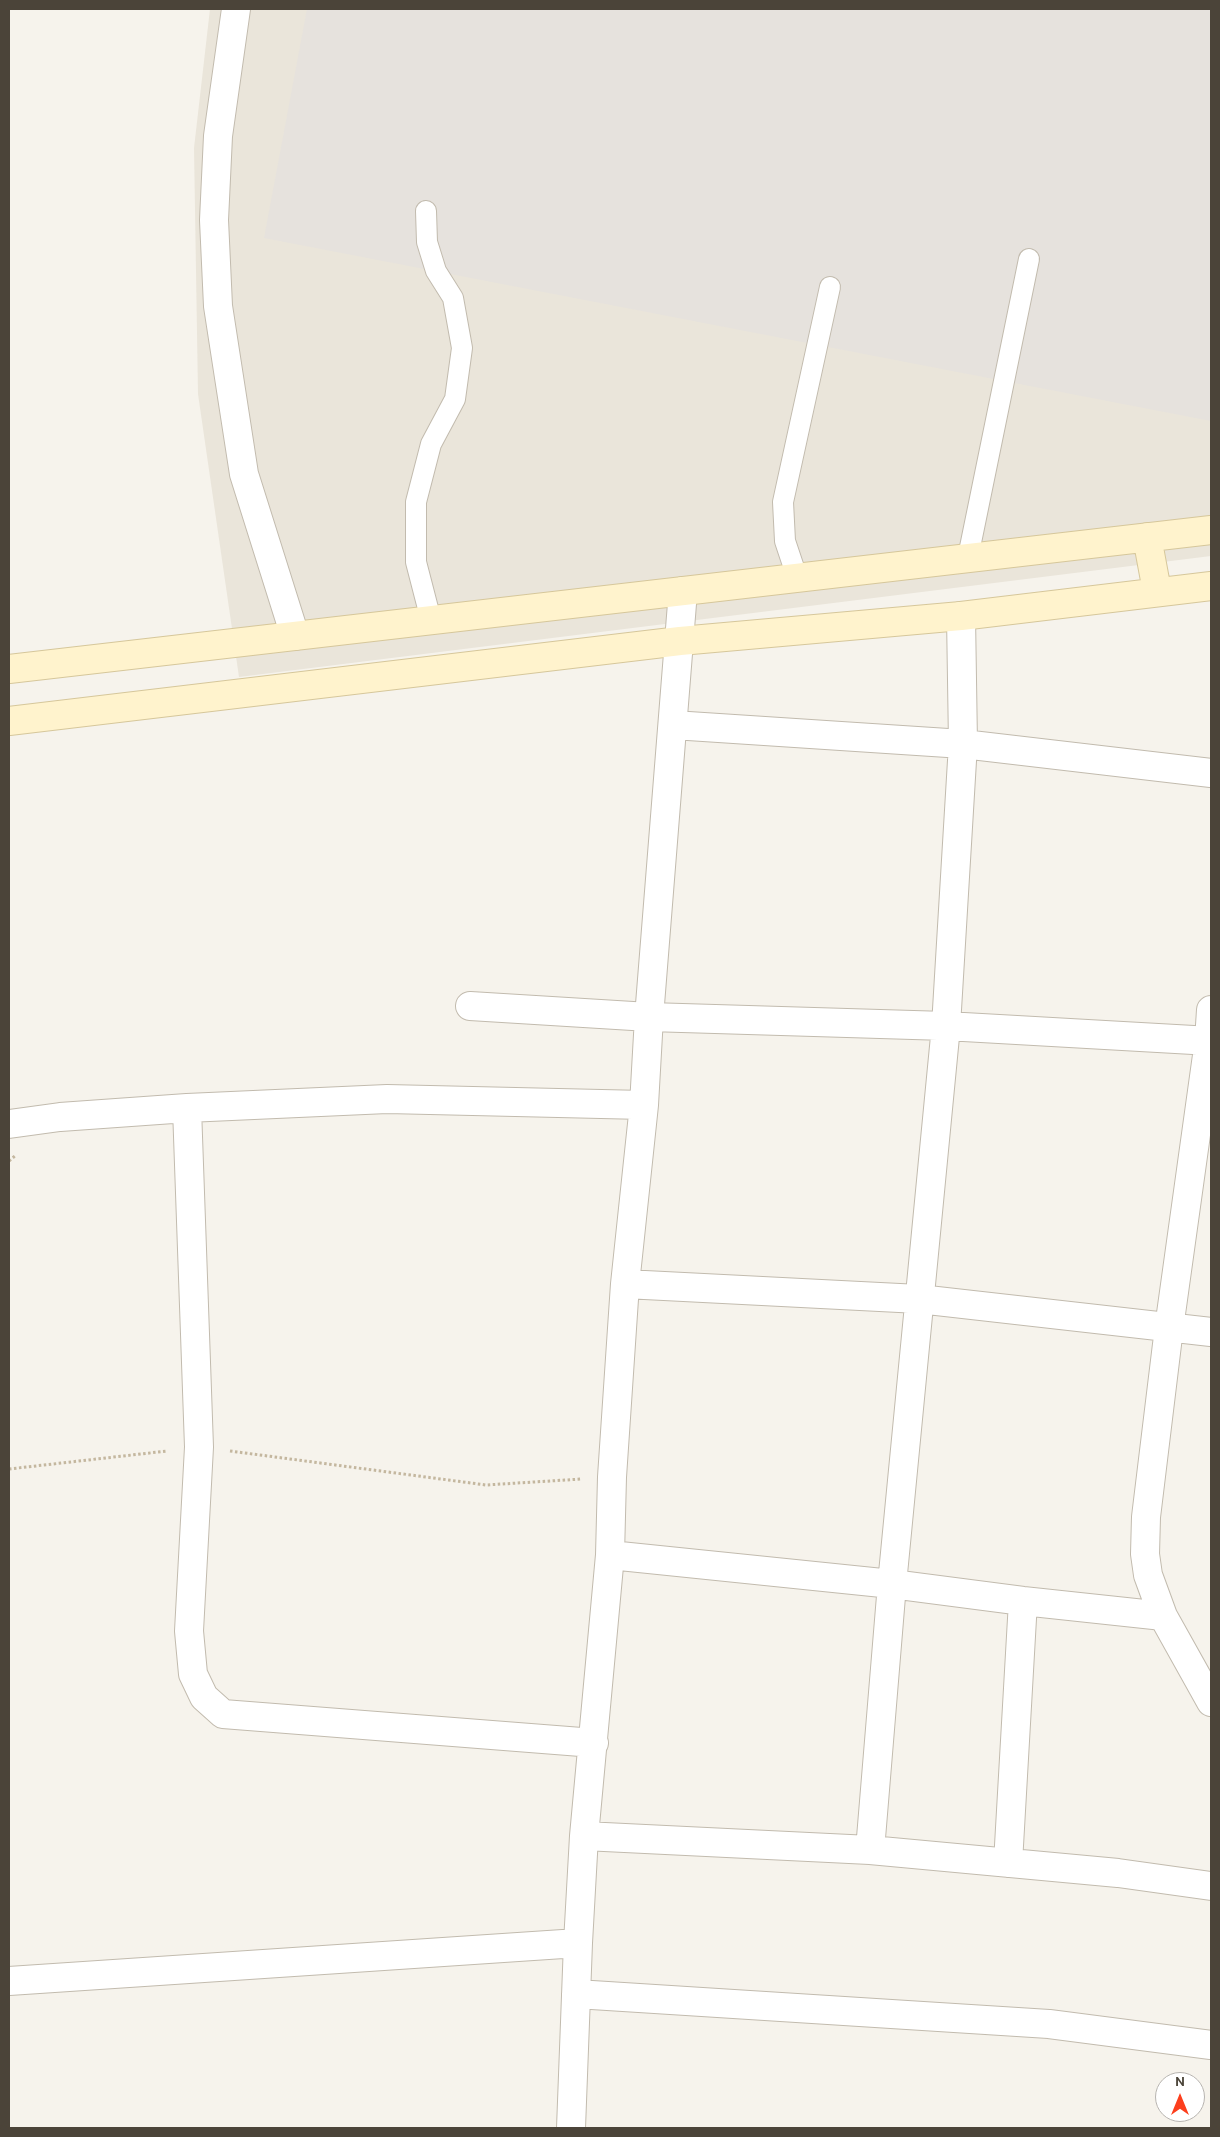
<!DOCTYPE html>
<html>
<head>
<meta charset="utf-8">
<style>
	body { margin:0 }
	#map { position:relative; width:1220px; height:2137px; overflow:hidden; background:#f6f3ec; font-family:Overpass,sans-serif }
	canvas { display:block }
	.frame { position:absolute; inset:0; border:10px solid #4b4439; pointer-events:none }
	.north { position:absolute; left:1155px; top:2072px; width:50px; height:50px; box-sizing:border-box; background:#fff; border:1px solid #b7b4b0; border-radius:50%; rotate:0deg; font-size:14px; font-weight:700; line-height:20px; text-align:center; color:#4b4439 }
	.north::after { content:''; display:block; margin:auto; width:18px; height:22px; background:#fc3f1d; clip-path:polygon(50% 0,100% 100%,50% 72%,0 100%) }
</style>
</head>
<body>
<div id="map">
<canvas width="1220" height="2137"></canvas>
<div class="frame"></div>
<div class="north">N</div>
</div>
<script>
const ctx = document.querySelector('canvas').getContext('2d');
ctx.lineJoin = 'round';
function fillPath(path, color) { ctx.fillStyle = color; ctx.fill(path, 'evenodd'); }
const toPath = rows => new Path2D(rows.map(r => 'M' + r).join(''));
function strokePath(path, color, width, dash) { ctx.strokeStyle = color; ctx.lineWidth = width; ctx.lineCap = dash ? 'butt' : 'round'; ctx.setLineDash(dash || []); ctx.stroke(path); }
fillPath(toPath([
	[210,9,1211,9,1211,556,239,677,198,394,194,148]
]), '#eae5da');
fillPath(toPath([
	[307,9,687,10,687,9,1211,9,1211,421,264,238]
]), '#e6e2dd');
const service = toPath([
	[426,211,427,242,436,271,453,298,462,348,455,399,431,444,416,502,416,562,431,620],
	[968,557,1029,259],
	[797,577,785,541,783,502,830,287]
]);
const minor = toPath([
	[236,9,218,136,214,220,218,306,244,474,295,636],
	[673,725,963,744,1211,773],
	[470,1006,649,1017,946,1026,1211,1041],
	[1211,1010,1209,1041,1169,1328,1146,1517,1145,1554,1148,1575,1163,1616,1211,1702],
	[187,1108,199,1447,189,1631,193,1674,204,1697,223,1714,594,1743],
	[9,1124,60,1117,187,1108,387,1099,644,1105],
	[625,1284,919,1299,1211,1332],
	[610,1555,892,1584,1023,1601,1163,1616],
	[584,1836,870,1850,1118,1873,1211,1886],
	[870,1850,892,1584,946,1026,963,744,961,616],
	[1008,1863,1023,1601],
	[9,1981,578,1943],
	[576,1994,1049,2024,1211,2045],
	[571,2128,578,1943,584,1836,610,1555,612,1477,625,1284,644,1105,649,1017,683,591]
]);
const secondary = toPath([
	[1147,537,1157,591],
	[9,669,1211,530],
	[9,721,680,641,961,616,1211,586]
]);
strokePath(service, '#c2bbae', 22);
strokePath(minor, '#c2bbae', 30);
strokePath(secondary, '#d6c79b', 30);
strokePath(toPath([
	[9,1161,16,1155],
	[230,1451,486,1485,582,1479],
	[9,1469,167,1451]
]), '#c4b79f', 3, [2.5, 2.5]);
strokePath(service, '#fff', 20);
strokePath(minor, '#fff', 28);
strokePath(secondary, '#fff3cd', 28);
</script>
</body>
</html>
